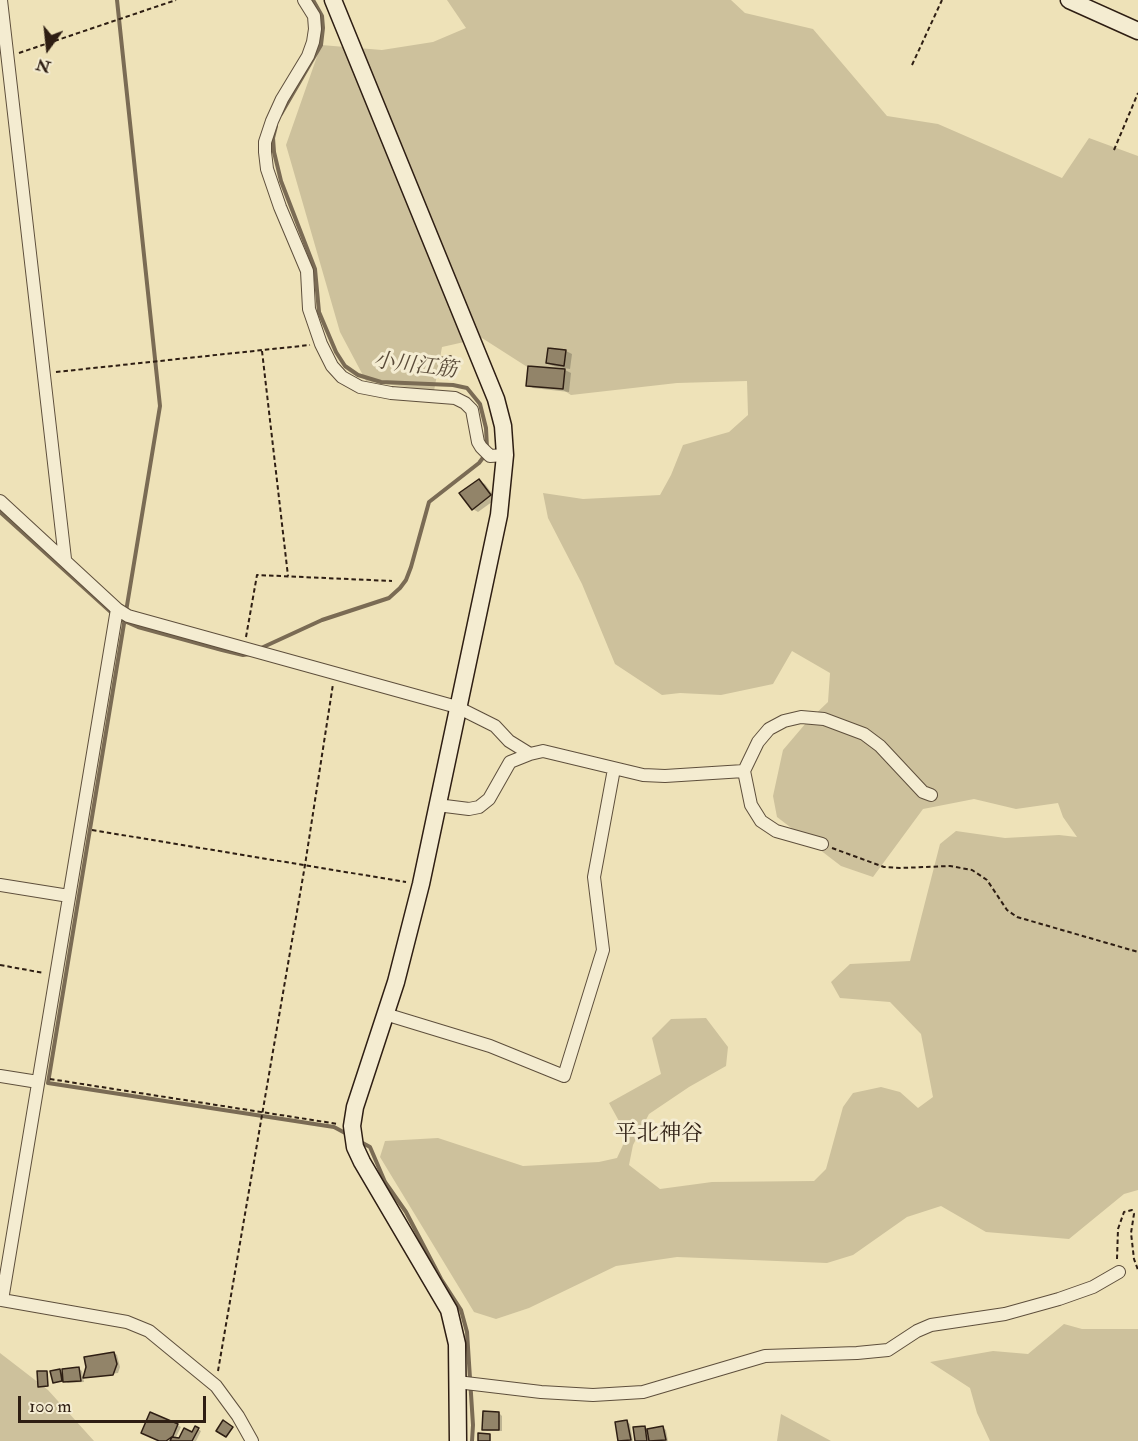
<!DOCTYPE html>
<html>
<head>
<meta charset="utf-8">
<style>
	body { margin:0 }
	#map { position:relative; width:1138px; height:1441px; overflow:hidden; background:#eee2b8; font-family:"IM FELL Double Pica",serif }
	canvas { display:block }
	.north { position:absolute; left:18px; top:18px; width:60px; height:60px; -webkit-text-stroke:4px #f4ecd1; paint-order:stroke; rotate:195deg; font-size:16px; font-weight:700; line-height:24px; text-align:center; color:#2e1e13 }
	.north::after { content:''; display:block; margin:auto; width:21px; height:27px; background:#2e1e13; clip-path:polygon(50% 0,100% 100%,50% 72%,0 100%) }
	.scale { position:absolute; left:18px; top:1396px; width:188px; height:27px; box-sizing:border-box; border:3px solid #2e1e13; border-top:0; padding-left:8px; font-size:18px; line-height:21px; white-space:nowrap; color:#2e1e13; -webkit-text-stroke:4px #f4ecd1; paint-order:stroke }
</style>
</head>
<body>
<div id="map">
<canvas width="1138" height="1441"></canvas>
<div class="north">N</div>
<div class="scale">100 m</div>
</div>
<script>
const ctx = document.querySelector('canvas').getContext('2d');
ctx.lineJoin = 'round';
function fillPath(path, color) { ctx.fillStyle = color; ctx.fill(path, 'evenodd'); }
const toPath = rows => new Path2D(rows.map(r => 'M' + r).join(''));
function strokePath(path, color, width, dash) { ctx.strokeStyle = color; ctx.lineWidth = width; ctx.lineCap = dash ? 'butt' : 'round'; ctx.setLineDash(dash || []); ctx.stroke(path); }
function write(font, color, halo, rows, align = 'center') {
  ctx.font = font + ' "IM FELL Double Pica","Noto Serif JP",serif'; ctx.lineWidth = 6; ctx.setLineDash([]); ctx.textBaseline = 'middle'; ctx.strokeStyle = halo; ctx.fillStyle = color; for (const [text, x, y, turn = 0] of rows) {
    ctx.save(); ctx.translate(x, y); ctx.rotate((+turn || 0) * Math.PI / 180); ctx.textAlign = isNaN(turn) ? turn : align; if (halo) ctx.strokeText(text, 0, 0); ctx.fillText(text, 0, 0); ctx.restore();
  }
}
fillPath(toPath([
	[447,0,731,0,745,13,813,29,887,116,938,124,1062,178,1089,138,1138,156,1138,1190,1124,1194,1069,1239,986,1232,941,1206,907,1217,853,1255,827,1263,677,1257,616,1266,529,1308,496,1319,474,1312,380,1157,385,1141,438,1138,523,1166,599,1162,617,1158,623,1145,625,1132,609,1103,661,1074,652,1038,671,1019,706,1018,728,1047,726,1066,689,1087,649,1114,633,1145,629,1165,660,1189,712,1182,814,1181,826,1169,843,1107,853,1093,881,1087,900,1092,918,1108,933,1097,921,1034,890,1002,840,998,831,982,850,964,910,961,940,844,956,831,1005,838,1059,835,1077,837,1063,817,1058,803,1016,809,974,799,923,809,873,877,841,866,777,817,773,796,783,750,806,723,828,702,830,673,792,651,773,684,721,695,680,693,662,695,615,664,582,584,548,518,543,493,583,499,660,495,671,475,683,445,729,432,748,415,747,381,677,383,571,395,482,338,442,347,434,391,366,381,340,332,286,145,321,45,382,50,433,42,466,28],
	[1064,1324,1082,1329,1138,1329,1138,1441,990,1441,977,1413,970,1388,930,1362,993,1351,1028,1354],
	[0,1353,48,1390,94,1441,0,1441],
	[781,1414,831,1441,777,1441]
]), '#cdc19c');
fillPath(toPath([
	[550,349,566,351,572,354,570,369,553,366,547,363],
	[563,369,571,373,569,392,533,388,528,385],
	[479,481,485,484,496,499,478,512,473,509],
	[114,1353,117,1355,120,1367,118,1373,85,1377],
	[79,1369,82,1371,84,1382,68,1383,57,1376,55,1379,60,1382,54,1382,52,1372,61,1371,62,1379,64,1378,64,1370],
	[499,1413,502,1416,502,1431,487,1431,484,1429],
	[627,1422,630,1424,633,1441,620,1441,617,1423],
	[177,1425,181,1427,175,1439,193,1434,196,1428,201,1431,196,1441,161,1441],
	[644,1427,648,1429,663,1428,666,1430,668,1441,637,1441]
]), '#0003');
strokePath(toPath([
	[117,0,160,406,48,1083,334,1127,347,1134],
	[281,114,321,45,323,28,322,16,313,0],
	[276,126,273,138,274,152,281,181,315,269,319,312,336,352,345,366,358,375,381,382,453,385,467,388,480,404,486,428,487,448],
	[0,512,113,614],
	[122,620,138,627,222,650,243,655,250,654],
	[259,649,322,620,389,598,400,588,406,580,411,567,429,502,479,463,485,455],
	[359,1141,370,1147,385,1182,406,1212,441,1279,461,1310,467,1332,473,1425,472,1441]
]), '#7a6b54', 4);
const building = toPath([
	[548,348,566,350,564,366,546,363,548,348],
	[451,356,453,370,442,372,439,358,451,356],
	[528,366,565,369,563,389,526,386,528,366],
	[479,479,491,495,472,510,459,493,479,479],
	[114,1352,117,1364,113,1375,83,1378,86,1367,84,1357,114,1352],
	[79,1367,81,1381,63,1382,62,1369,79,1367],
	[60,1369,62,1381,53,1383,50,1371,60,1369],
	[37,1371,47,1371,48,1386,38,1387,37,1371],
	[483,1411,499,1412,499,1430,482,1430,483,1411],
	[150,1412,178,1424,173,1436,166,1441,159,1441,141,1433,150,1412],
	[223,1420,233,1427,226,1437,216,1431,223,1420],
	[627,1420,631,1440,618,1441,615,1422,627,1420],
	[195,1426,199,1428,192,1441,170,1441,172,1437,179,1438,184,1428,192,1432,195,1426],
	[645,1426,647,1441,635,1441,633,1427,645,1426],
	[663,1426,666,1440,649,1441,647,1429,663,1426],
	[478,1433,490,1434,490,1441,478,1441,478,1433]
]);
fillPath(building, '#928469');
strokePath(building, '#2e1e13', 1.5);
const street = toPath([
	[1,0,65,559],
	[304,0,314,16,315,29,313,42,308,56,282,99,272,121,265,142,265,152,267,169,280,207,307,271,309,309,321,344,332,366,342,377,360,387,391,393,455,398,465,403,472,410,478,442,481,447,490,456,505,455],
	[0,501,117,609,2,1300,127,1322,149,1331,216,1386,238,1416,252,1441],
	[117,609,128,616,457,707,495,726,509,741,530,754],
	[744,771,758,742,769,729,784,721,801,717,824,719,864,734,880,746,923,792,931,795],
	[437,805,469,809,479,807,489,799,510,762,530,754,543,751,643,775,665,776,744,771,751,805,761,821,776,831,822,844],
	[0,885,69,896],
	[385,1014,490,1046,564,1076,603,950,594,877,614,769],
	[0,1076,38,1082],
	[457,1382,541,1392,593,1395,643,1392,765,1356,857,1353,888,1350,917,1331,931,1325,1005,1314,1059,1299,1093,1287,1119,1272]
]);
const secondary = toPath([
	[333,0,496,399,503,426,505,455,499,515,421,884,396,982,355,1107,352,1126,355,1147,362,1162,449,1310,457,1344,458,1441],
	[1069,0,1138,31]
]);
strokePath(street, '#5e4f3c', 14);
strokePath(secondary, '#2e1e13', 19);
strokePath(toPath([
	[19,53,176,0],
	[912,65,942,0],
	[1114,150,1138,93],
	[262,351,288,576],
	[56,372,310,345],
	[246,637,257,575,392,581],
	[92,830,406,882],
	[832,848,884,867,900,868,950,866,972,870,987,880,1007,910,1017,917,1138,952],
	[0,965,44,973],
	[50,1079,338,1124],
	[1117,1259,1118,1229,1124,1212,1132,1210,1134,1214,1131,1233,1134,1259,1138,1270],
	[218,1371,305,865,333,684]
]), '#2e1e13', 2, [4.5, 3]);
strokePath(street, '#f4ecd1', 12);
strokePath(secondary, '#f4ecd1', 16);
write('italic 21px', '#5a4b39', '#f4ecd1', [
	["小川江筋",415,367,7]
]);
write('22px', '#2e1e13', '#f4ecd1', [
	["平北神谷",659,1135]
]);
</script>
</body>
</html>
